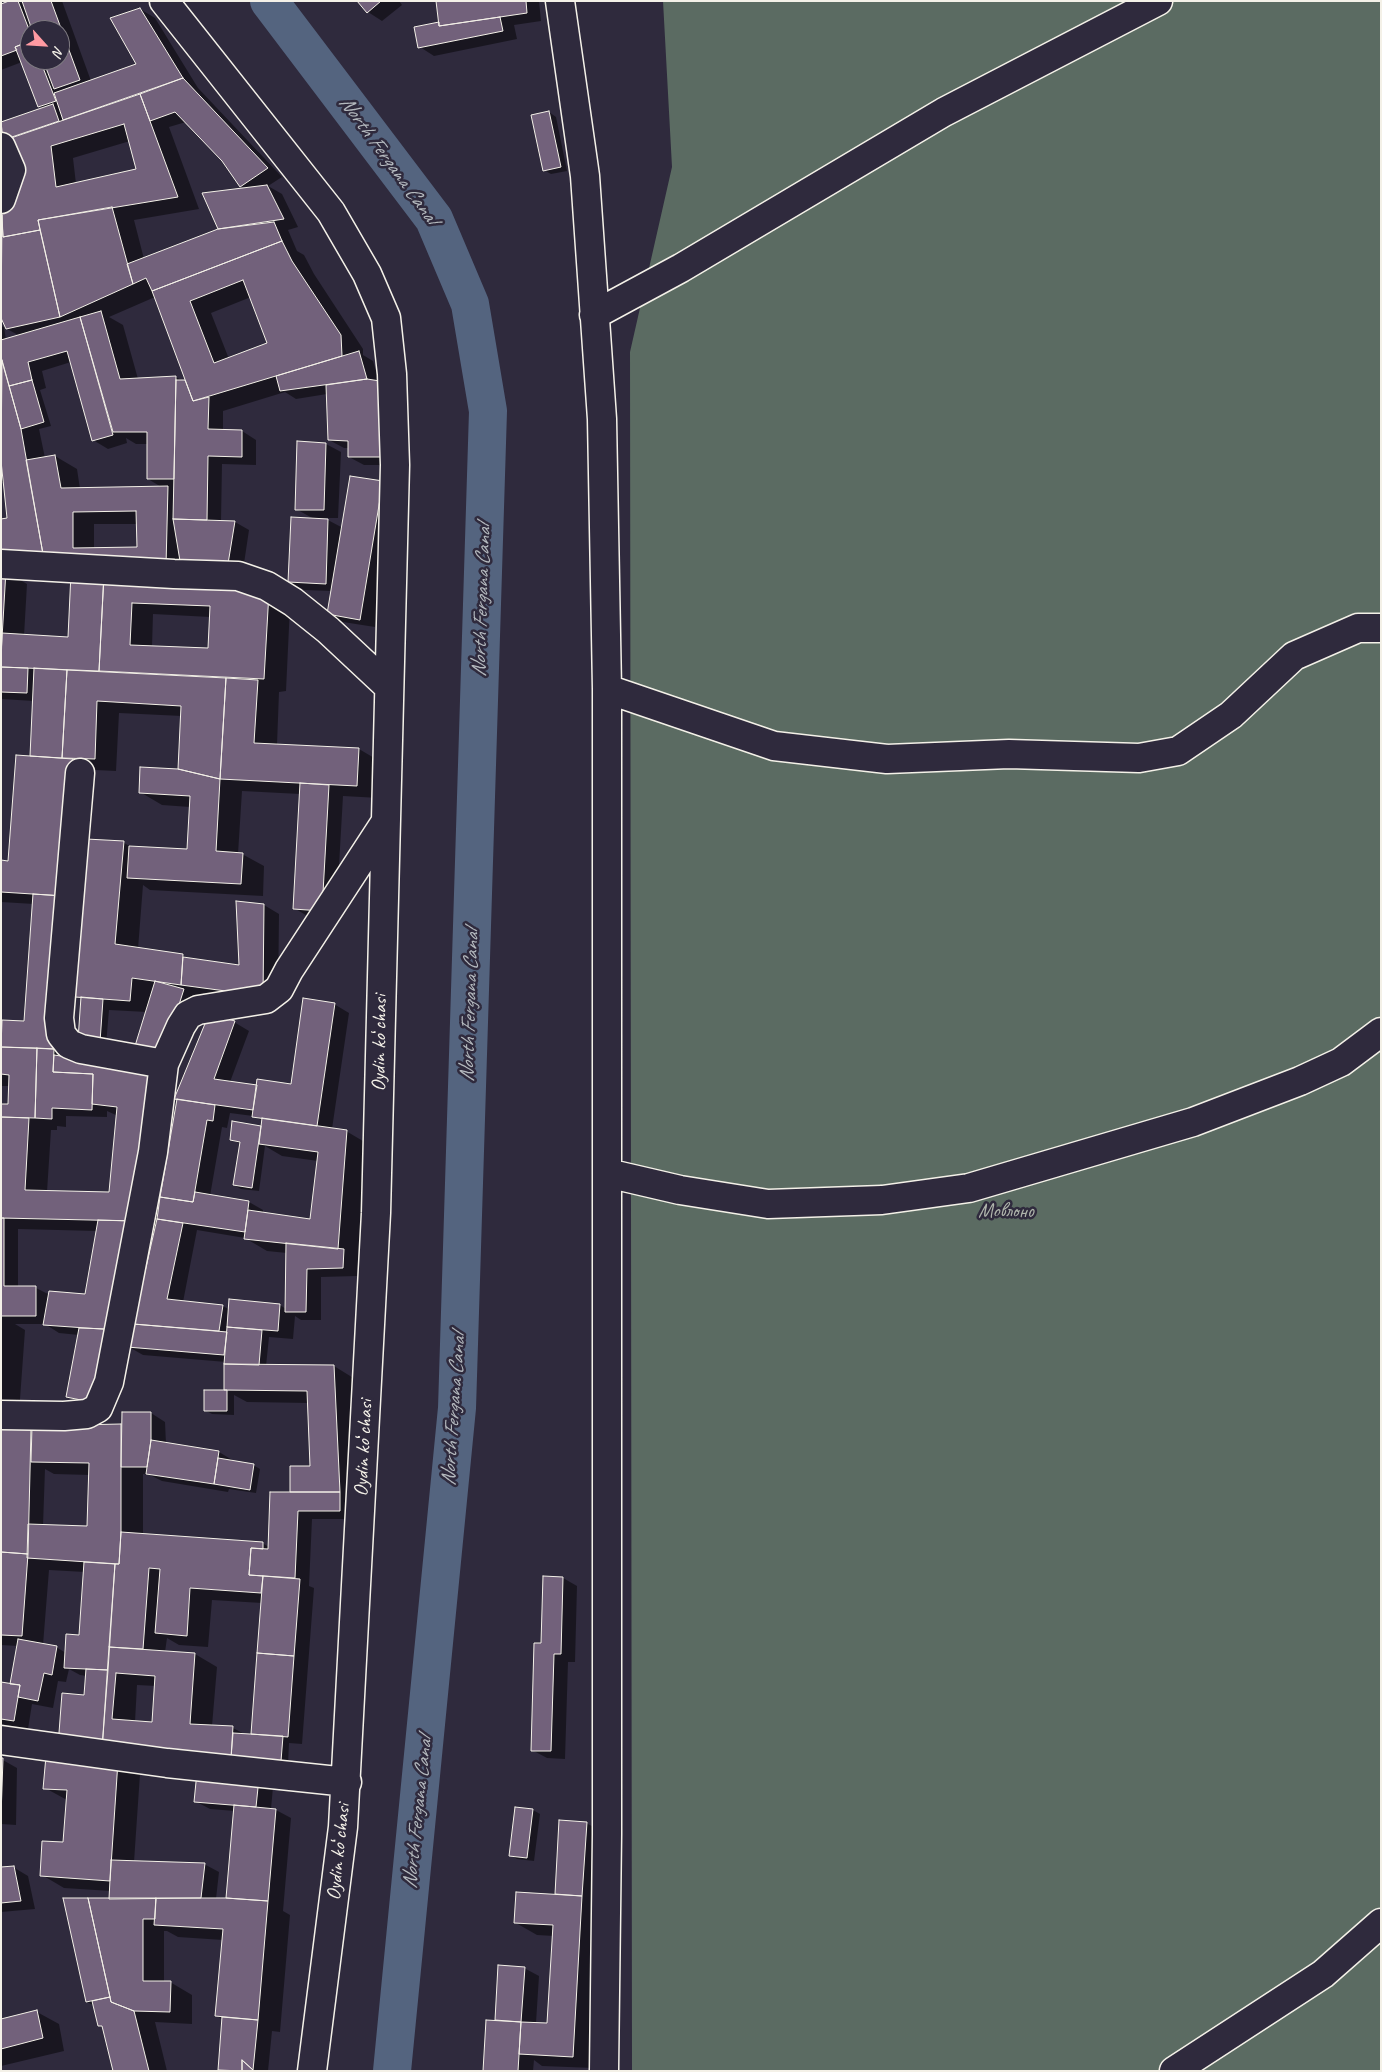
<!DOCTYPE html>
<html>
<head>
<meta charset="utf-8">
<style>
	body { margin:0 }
	#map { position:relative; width:1382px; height:2072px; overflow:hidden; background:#2f2a3d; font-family:Caveat,sans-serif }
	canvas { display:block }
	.frame { position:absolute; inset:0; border:2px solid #f4f1e8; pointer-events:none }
	.north { position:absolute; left:20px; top:20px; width:50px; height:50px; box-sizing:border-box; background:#2f2a3d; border:1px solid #7e7a81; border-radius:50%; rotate:116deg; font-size:14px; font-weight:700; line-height:20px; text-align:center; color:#f4f1e8 }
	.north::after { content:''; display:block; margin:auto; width:18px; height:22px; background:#ff9aa2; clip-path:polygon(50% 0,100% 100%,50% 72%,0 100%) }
</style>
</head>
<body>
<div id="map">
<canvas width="1382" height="2072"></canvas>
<div class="frame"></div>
<div class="north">N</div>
</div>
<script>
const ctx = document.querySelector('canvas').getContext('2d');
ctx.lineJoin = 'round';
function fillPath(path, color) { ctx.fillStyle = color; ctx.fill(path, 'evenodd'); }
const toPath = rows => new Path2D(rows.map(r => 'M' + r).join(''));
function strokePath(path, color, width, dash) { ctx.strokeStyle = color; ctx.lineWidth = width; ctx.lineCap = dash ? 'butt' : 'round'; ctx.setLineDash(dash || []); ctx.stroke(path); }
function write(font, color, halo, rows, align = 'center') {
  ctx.font = font + ' Caveat,sans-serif'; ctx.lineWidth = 5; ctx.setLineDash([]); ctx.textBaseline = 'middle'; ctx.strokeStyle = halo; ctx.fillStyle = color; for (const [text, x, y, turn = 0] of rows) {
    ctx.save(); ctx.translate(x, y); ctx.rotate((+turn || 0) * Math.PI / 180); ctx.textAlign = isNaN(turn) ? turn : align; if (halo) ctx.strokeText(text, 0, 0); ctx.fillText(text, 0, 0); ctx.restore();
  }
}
fillPath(toPath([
	[663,1,1381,1,1381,2071,632,2071,630,352,672,167]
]), '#5b6b62');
fillPath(toPath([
	[1,1,4,4,13,1,24,3,23,1,62,1,91,81,138,64,140,9,155,18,198,88,282,177,268,186,282,194,298,227,288,230,297,251,304,255,314,274,363,349,363,355,373,361,379,381,395,465,364,465,349,457,349,448,344,448,329,440,327,394,296,399,285,392,223,411,223,431,242,431,256,440,256,465,222,464,221,521,235,522,249,530,242,577,290,606,286,691,279,692,277,745,359,749,381,762,379,798,343,796,336,918,309,917,294,908,300,794,242,791,238,854,242,854,264,866,263,896,150,890,143,885,138,949,182,955,190,960,240,967,264,905,279,914,278,1003,203,993,202,997,192,995,198,999,178,1063,147,1012,109,1010,106,1045,87,1044,82,999,76,996,82,908,69,1058,155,1071,177,1084,175,1096,234,1022,249,1031,230,1082,258,1086,292,1085,334,1004,349,1013,332,1129,346,1131,368,1144,357,1276,321,1277,321,1320,301,1320,295,1316,293,1339,269,1337,266,1366,334,1366,355,1379,355,1519,312,1519,309,1586,314,1588,302,1744,289,1743,288,1765,125,1761,85,1696,87,1676,80,1675,69,1669,66,1682,58,1681,53,1708,32,1704,28,1729,1,1724,1,1683,11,1685,18,1646,1,1645,1,1466,31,1431,123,1426,151,1413,165,1422,166,1444,219,1452,234,1461,253,1465,260,1469,256,1493,229,1489,228,1492,162,1481,150,1475,143,1474,143,1534,262,1543,269,1547,295,1493,311,1467,309,1403,247,1402,234,1395,234,1415,212,1414,205,1410,205,1391,229,1392,225,1390,226,1362,143,1355,129,1347,82,1405,68,1396,79,1335,59,1333,45,1324,15,1324,25,1330,19,1413,1,1413,1,1105,9,1106,10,1086,1,1086,1,1049,26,1022,34,904,1,902,1,862,9,862,31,757,34,701,1,699,1,520,8,519,5,482,1,482,1,471,2,474,4,473,1,448,1,326,4,327,6,340,20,336,7,329,1,315,1,146,4,139,1,123,44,109,39,106,22,62,1,70],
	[30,30,60,30,60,60,30,60],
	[186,122,223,160,241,186,246,189,204,194,220,230,144,259,134,220,199,209,169,127],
	[130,141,138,170,76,184,73,158],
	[155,297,187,381,183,381,176,377,138,379,123,325,109,317],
	[251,297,269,344,229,359,211,313],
	[71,362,93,440,108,449,127,443,126,438,136,444,148,444,148,479,163,488,80,489,77,469,55,456,45,458,39,429,51,426,40,390,46,388,42,371],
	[94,524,138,524,138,548,94,549],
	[5,571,72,576,69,638,24,636,27,584],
	[153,614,210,617,209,649,152,647],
	[119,713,182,716,179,771,140,792,162,805,190,807,188,850,132,848,123,842,90,840,95,770,116,771],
	[175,1098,178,1100,173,1129,171,1129],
	[107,1111,118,1116,110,1193,47,1192,51,1130,57,1130,57,1126,66,1127,66,1116,107,1117],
	[230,1113,253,1116,263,1121,262,1128,231,1139,241,1144,234,1185,241,1189,259,1191,265,1146,282,1156,318,1161,311,1220,263,1214,263,1210,249,1202,210,1196,222,1127,227,1128],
	[18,1229,97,1231,86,1295,50,1295,36,1288,18,1287],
	[197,1230,245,1238,267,1251,287,1253,286,1309,280,1305,230,1301,230,1310,223,1306,183,1302],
	[149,1233,155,1233,137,1310],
	[45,1469,54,1474,90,1475,88,1527,43,1526],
	[49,1570,85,1572,80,1636,66,1653,56,1647,43,1645],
	[256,1589,263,1592,263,1595,255,1591],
	[212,1600,262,1603,252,1735,246,1735,233,1728,212,1726,217,1667,195,1654,165,1652,167,1638,179,1645,208,1647],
	[137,1685,156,1686,153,1723,135,1722],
	[359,1,399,1,402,5,382,21,368,12],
	[437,1,539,1,541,21,514,25,517,39,434,56,420,47,440,23],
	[549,112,556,117,567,171,551,174,544,170],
	[298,443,326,444,341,452,338,518,324,518,343,528,382,482,397,491,375,627,343,622,329,613,332,591,304,590,289,582,314,519,296,509],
	[563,1578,577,1586,575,1662,568,1662,565,1759,547,1758,532,1750,542,1644],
	[1,1759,17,1768,16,1825,1,1824],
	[118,1762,140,1774,134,1862,204,1864,219,1872,216,1899,227,1899,235,1811,210,1809,195,1801,198,1774,273,1787,271,1809,276,1810,291,1818,283,1911,290,1915,280,2032,272,2031,268,2071,219,2069,223,2020,217,2016,223,1940,178,1937,167,1931,164,1931,164,1982,170,1982,192,1995,192,2024,155,2022,167,2071,114,2071,104,2028,100,2025,95,2006,87,2002,111,1891,64,1888,42,1875,65,1844,67,1800,45,1788],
	[533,1810,540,1814,534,1861,517,1859,510,1855],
	[560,1822,586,1823,601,1831,594,2068,542,2066,534,2060,533,2071,484,2071,497,2021,500,1966,524,1968,539,1976,536,2023,548,2024,554,1936,537,1935,516,1923,556,1896],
	[13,1867,28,1876,35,1909,1,1912,1,1868],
	[37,2012,59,2024,64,2051,1,2066,1,2020]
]), '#0007');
strokePath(toPath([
	[269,1,434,219,470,304,488,411,457,1408,392,2071]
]), '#54647f', 38);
const building = toPath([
	[9,1,18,1,30,32,30,41,15,47,17,50,1,56,1,4,9,1],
	[22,1,51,1,80,80,54,89,43,60,60,60,60,30,32,30,22,1],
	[357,1,381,1,367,13,357,1],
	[436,1,526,1,527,13,439,26,436,1],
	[140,8,183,78,63,120,54,93,136,64,110,18,140,8],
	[500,17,503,31,418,48,414,27,439,22,439,26,500,17],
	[30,41,30,60,40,60,56,101,38,107,15,47,30,41],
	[183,78,268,168,240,187,222,161,175,112,150,121,140,94,183,78],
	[140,94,178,197,38,220,40,230,3,237,1,204,13,202,11,138,140,94],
	[124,124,136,169,56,187,51,146,124,124],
	[53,104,59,121,3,140,1,122,53,104],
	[549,111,561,167,543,171,531,115,549,111],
	[267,185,284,219,218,229,202,193,267,185],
	[112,207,133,284,60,317,38,220,112,207],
	[2,215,3,237,40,230,60,317,6,329,1,318,2,215],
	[274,222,282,241,152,291,146,278,133,284,127,264,218,229,274,222],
	[282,241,292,261,341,335,342,356,193,401,152,291,282,241],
	[243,280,267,343,214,363,190,301,243,280],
	[101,311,120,379,176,376,174,479,147,479,147,432,113,432,80,317,101,311],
	[80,317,113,435,92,441,67,351,28,362,32,380,9,386,1,358,1,340,80,317],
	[359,351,367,379,280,391,276,376,359,351],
	[2,360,21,429,43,554,1,557,1,519,7,518,1,461,2,360],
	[367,379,380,381,381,457,348,457,348,441,328,440,326,385,367,379],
	[32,380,44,422,21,429,9,386,32,380],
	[176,380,185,380,193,401,209,397,208,429,242,430,242,457,208,456,207,520,173,519,176,380],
	[297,441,326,443,324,510,295,510,297,441],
	[55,455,61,488,168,486,166,566,43,554,26,460,55,455],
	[136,511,137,547,73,548,73,512,136,511],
	[350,476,383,481,360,620,327,614,350,476],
	[291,517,328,519,326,584,288,582,291,517],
	[173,519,235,521,227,570,180,561,173,519],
	[1,570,6,570,1,655,1,570],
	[71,573,104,574,99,671,1,667,2,633,68,637,71,573],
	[104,574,269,592,264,679,99,671,104,574],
	[132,603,210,606,208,648,130,645,132,603],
	[1,667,28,668,27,693,1,692,1,667],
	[34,668,67,670,62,758,30,756,34,668],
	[67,670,226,678,220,779,178,769,181,706,97,701,95,759,62,758,67,670],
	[226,678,258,680,254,743,359,748,357,786,220,779,226,678],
	[16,755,73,759,64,896,1,892,1,860,8,861,16,755],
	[140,767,178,769,220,779,216,851,243,853,241,884,127,878,129,846,187,849,190,796,139,793,140,767],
	[300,783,329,785,322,911,293,909,300,783],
	[86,839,124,841,115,944,183,954,181,985,132,978,130,1001,75,997,86,839],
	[33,894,64,896,54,1049,1,1047,2,1020,24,1021,33,894],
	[236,901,264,904,263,996,181,985,183,957,239,965,236,901],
	[155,981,184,989,163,1055,135,1046,155,981],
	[81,997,103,999,100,1042,78,1040,81,997],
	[303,998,335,1003,317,1126,252,1117,257,1079,291,1084,303,998],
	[209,1014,235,1021,214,1079,257,1085,253,1110,174,1099,209,1014],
	[1,1047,37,1048,35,1118,1,1117,1,1104,8,1104,9,1075,1,1074,1,1047],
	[37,1048,54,1049,53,1072,93,1074,92,1110,52,1108,52,1119,35,1118,37,1048],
	[54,1055,156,1070,135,1221,1,1218,1,1117,29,1118,25,1190,109,1192,117,1107,92,1104,93,1074,53,1072,54,1055],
	[177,1099,215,1105,213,1121,207,1120,193,1202,160,1197,177,1099],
	[262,1118,347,1130,338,1249,244,1239,248,1210,310,1219,318,1152,259,1144,262,1118],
	[232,1121,261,1126,252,1188,233,1185,240,1142,230,1140,232,1121],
	[195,1192,249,1201,245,1232,157,1219,160,1197,193,1202,195,1192],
	[1,1218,4,1218,4,1286,36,1286,36,1316,1,1316,1,1218],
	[157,1219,183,1223,167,1299,223,1305,219,1331,133,1324,157,1219],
	[98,1220,135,1221,115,1330,43,1325,49,1291,85,1294,98,1220],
	[286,1243,344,1249,343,1268,307,1269,306,1312,285,1312,286,1243],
	[229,1299,280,1304,278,1331,227,1327,229,1299],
	[133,1324,227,1332,224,1355,127,1347,133,1324],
	[227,1327,262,1330,259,1365,224,1364,227,1327],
	[79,1328,110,1329,96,1403,66,1397,79,1328],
	[224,1364,334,1365,340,1492,290,1492,290,1466,310,1466,307,1391,224,1390,224,1364],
	[204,1390,227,1390,227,1411,204,1411,204,1390],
	[122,1412,151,1412,151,1440,147,1467,121,1467,122,1412],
	[121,1424,121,1532,119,1564,27,1558,28,1524,87,1526,89,1463,31,1462,32,1426,121,1424],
	[1,1429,31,1429,28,1554,1,1552,1,1429],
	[151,1440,219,1451,214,1484,146,1474,151,1440],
	[218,1458,254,1464,250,1490,214,1484,218,1458],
	[270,1492,340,1492,340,1511,298,1511,295,1578,249,1575,251,1548,268,1549,270,1492],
	[121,1532,263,1542,263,1549,251,1548,249,1575,263,1576,261,1593,190,1588,187,1636,155,1633,160,1569,149,1568,143,1649,109,1647,115,1564,119,1564,121,1532],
	[1,1552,28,1554,22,1636,1,1635,1,1552],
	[84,1562,115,1564,108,1670,64,1668,66,1634,79,1635,84,1562],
	[263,1576,300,1579,294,1656,257,1653,263,1576],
	[543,1576,563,1577,561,1654,554,1654,551,1751,531,1751,534,1643,541,1643,543,1576],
	[18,1639,57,1646,52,1675,44,1673,38,1701,18,1697,20,1685,10,1684,18,1639],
	[109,1647,195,1653,190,1724,233,1726,231,1758,102,1749,109,1647],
	[116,1673,155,1676,152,1722,112,1719,116,1673],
	[257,1653,294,1656,288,1737,251,1734,257,1653],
	[86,1669,108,1670,102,1749,58,1746,62,1693,84,1695,86,1669],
	[1,1682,20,1685,14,1721,1,1719,1,1682],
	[233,1733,283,1736,281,1761,231,1758,233,1733],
	[46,1756,118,1761,110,1881,40,1876,42,1841,63,1842,67,1790,43,1789,46,1756],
	[1,1758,3,1758,1,1816,1,1758],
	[197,1772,259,1778,256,1807,194,1802,197,1772],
	[234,1805,276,1809,268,1901,226,1898,234,1805],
	[515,1807,533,1809,527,1858,509,1856,515,1807],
	[559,1820,587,1822,582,1896,555,1894,559,1820],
	[111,1860,205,1863,201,1898,109,1899,111,1860],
	[14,1866,21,1901,1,1903,1,1867,14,1866],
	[516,1892,582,1896,573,2057,519,2054,521,2022,547,2023,553,1925,514,1923,516,1892],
	[63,1898,88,1898,110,1997,86,2002,63,1898],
	[88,1898,156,1898,155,1919,143,1919,143,1981,171,1981,170,2012,134,2011,111,2002,88,1898],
	[156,1898,226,1898,268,1901,258,2020,215,2016,223,1929,154,1925,156,1898],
	[498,1965,525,1967,521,2022,495,2020,498,1965],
	[110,1997,111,2002,134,2011,149,2071,113,2071,102,2026,98,2026,92,2001,110,1997],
	[37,2010,43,2038,1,2049,1,2019,37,2010],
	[222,2017,258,2020,253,2070,242,2060,242,2071,218,2070,222,2017],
	[486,2020,521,2022,518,2071,483,2071,486,2020],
	[242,2060,253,2070,254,2071,242,2071,242,2060]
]);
fillPath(building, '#72617b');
strokePath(building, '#f4f1e8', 1);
const minor = toPath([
	[164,1,331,212,367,274,386,318,392,374,395,465,376,1213,343,1827,312,2071],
	[560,1,585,176,602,419,607,689,607,1834,604,2071],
	[1,147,11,170,1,199],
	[594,315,681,268,944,112,1158,1],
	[1,564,174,574,238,576,267,586,293,602,328,630,389,687],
	[607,689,774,746,887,759,1009,754,1139,758,1178,751,1231,715,1294,656,1358,628,1381,628],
	[80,773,59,1018,61,1034,69,1044,81,1049,164,1064],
	[607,1173,680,1190,768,1204,882,1200,969,1188,1193,1122,1300,1081,1341,1062,1381,1032],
	[1,1415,64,1416,87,1414,98,1408,109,1382,153,1152,164,1064,181,1026,188,1015,198,1010,266,999,279,989,289,970,385,823],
	[1,1740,167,1763,347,1782],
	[1174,2071,1323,1974,1381,1923]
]);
strokePath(minor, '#f4f1e8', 31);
strokePath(minor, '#2f2a3d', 28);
write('20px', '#f4f1e8', '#2f2a3d', [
	["Oydin koʻchasi",380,1043,-89],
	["Oydin koʻchasi",364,1448,-87],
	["Oydin koʻchasi",339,1852,-84]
]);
write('20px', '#afb5ac', '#2f2a3d', [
	["Мовлоно",1006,1212]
]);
write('italic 21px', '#b4b9be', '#2f2a3d', [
	["North Fergana Canal",388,160,54],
	["North Fergana Canal",482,601,-88],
	["North Fergana Canal",470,1006,-88],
	["North Fergana Canal",454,1410,-86],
	["North Fergana Canal",418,1813,-84]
]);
</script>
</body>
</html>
